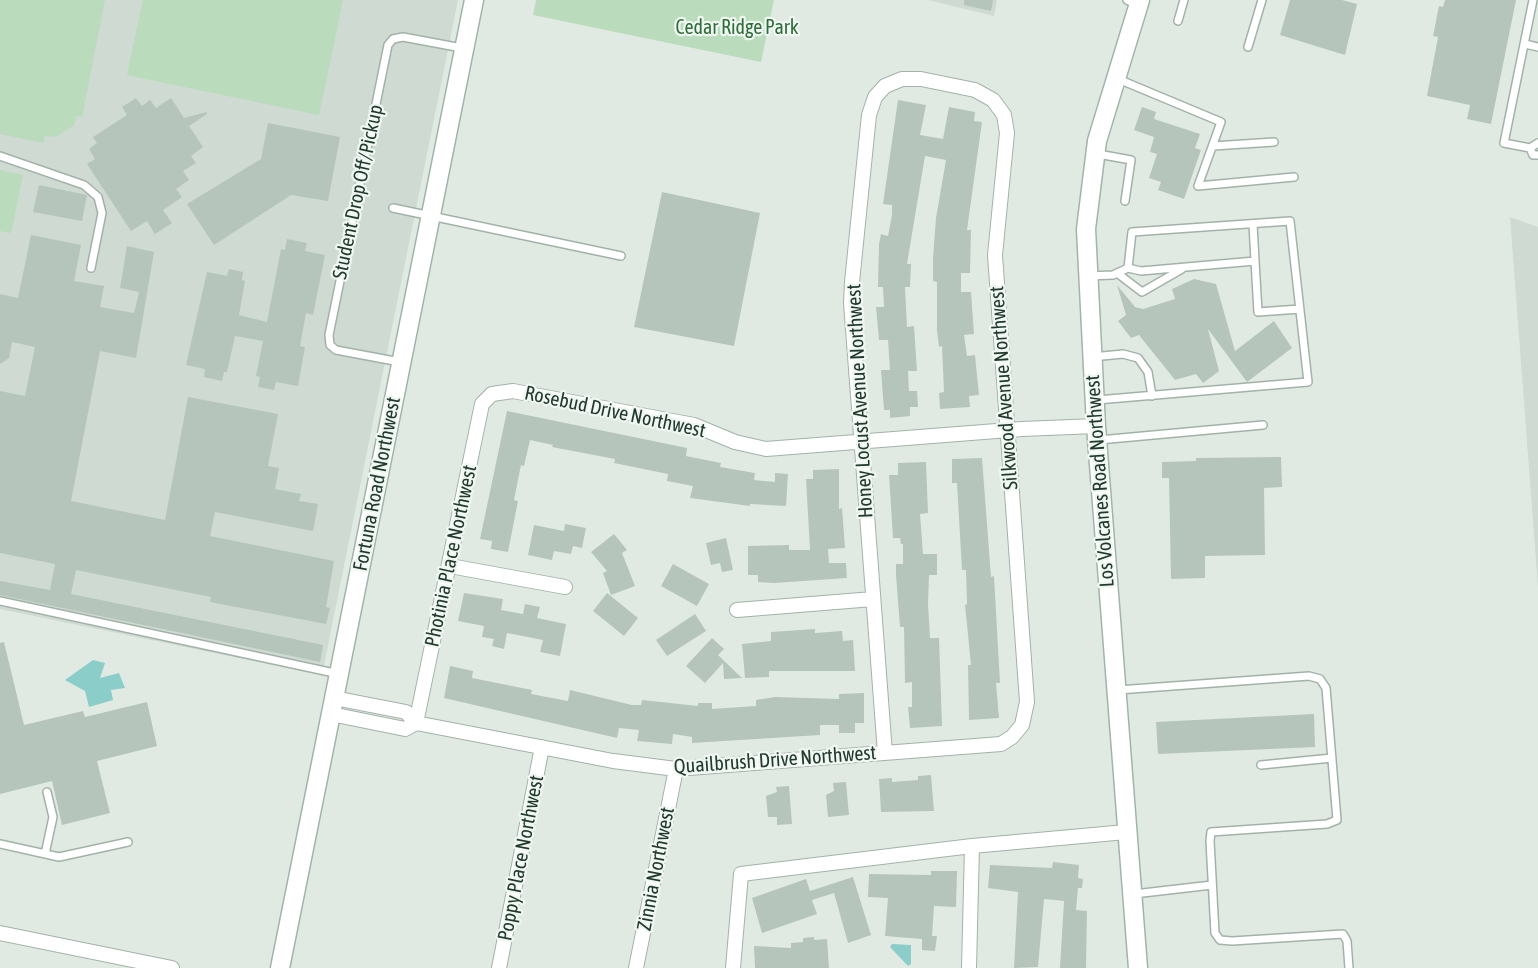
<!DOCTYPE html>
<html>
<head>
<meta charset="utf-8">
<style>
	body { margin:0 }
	canvas { display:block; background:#e0eae3 }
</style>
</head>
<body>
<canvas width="1538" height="968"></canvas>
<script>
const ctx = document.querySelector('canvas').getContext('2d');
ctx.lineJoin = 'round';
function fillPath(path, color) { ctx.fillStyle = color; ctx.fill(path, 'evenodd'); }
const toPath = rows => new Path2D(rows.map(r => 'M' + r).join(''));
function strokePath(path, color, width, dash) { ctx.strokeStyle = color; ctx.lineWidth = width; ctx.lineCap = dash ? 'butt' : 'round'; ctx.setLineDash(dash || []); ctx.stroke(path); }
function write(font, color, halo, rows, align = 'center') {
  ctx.font = font + ' "Asap Condensed",sans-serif'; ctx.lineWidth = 4.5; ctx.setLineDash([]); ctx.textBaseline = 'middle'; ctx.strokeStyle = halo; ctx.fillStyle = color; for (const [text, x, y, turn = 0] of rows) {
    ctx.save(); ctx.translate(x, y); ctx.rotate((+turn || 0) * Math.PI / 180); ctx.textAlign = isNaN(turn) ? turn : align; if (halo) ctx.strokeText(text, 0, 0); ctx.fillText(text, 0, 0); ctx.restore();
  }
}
fillPath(toPath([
	[0,0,458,0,322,675,0,609],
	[928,0,997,0,994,16],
	[1510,217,1538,227,1538,587]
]), '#cedad2');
fillPath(toPath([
	[0,0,105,0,82,117,76,116,74,125,56,137,45,136,43,143,0,134],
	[143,0,343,0,319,115,127,75],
	[536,0,774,0,761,62,533,15],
	[0,170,23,175,11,233,0,231]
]), '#badbbc');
fillPath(toPath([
	[93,660,105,663,100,678,119,673,125,688,111,690,113,700,89,707,85,691,65,680],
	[892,944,911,945,911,964,908,966,890,947]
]), '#8acdc9');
fillPath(toPath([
	[964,0,993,0,991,11,964,5],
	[1290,0,1342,0,1357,4,1345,55,1280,35],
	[1445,0,1516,0,1491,124,1467,119,1470,105,1427,96,1438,37,1433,36,1439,6,1443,7],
	[136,98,142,106,150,100,156,108,171,98,184,118,207,112,207,114,189,126,203,147,191,156,196,163,183,171,189,180,176,189,182,197,163,210,172,223,155,234,147,221,131,231,87,164,95,159,89,149,97,143,93,137,127,115,122,107],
	[898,100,926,105,920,135,943,139,949,107,975,112,974,121,982,122,967,230,971,230,970,273,961,273,961,292,971,292,974,334,964,335,967,356,975,355,979,395,969,396,970,407,940,409,939,393,944,392,942,346,939,347,937,330,937,282,933,281,933,258,936,218,946,160,925,156,907,264,911,264,910,287,905,287,907,327,914,326,917,371,908,371,909,391,917,391,918,407,910,407,910,416,890,418,890,410,884,410,881,370,890,370,888,340,879,340,876,307,884,307,883,287,878,287,879,244,881,234,888,236,892,215,892,205,883,204],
	[1142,107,1156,112,1154,119,1200,134,1195,148,1201,150,1184,199,1158,190,1161,182,1149,178,1157,154,1150,152,1154,137,1134,130],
	[268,123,340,137,328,201,291,195,214,245,187,204,261,159],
	[39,185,87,195,82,221,33,212],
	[662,192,760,213,734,346,634,327],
	[31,235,81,245,74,281,104,286,100,307,134,313,139,292,120,288,127,246,154,252,136,358,100,351,71,501,165,520,188,397,278,414,268,466,279,468,275,489,301,494,299,501,318,504,313,531,215,512,210,536,334,561,326,607,330,608,326,624,210,602,211,597,76,570,71,594,323,645,320,662,0,595,0,581,50,590,55,564,0,553,0,391,25,396,35,347,12,342,9,358,0,364,0,294,18,298],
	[287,239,307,243,305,251,325,255,313,315,306,313,300,346,305,347,298,386,276,382,274,390,258,387,260,377,256,376,263,341,235,336,227,372,224,372,222,381,204,377,205,369,186,365,207,272,227,276,229,269,243,272,242,280,245,281,239,315,267,322,281,249,285,250],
	[1194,279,1216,284,1235,351,1274,321,1292,348,1247,382,1208,329,1219,371,1203,383,1196,374,1175,380,1139,335,1131,338,1118,321,1126,315,1117,285,1135,307,1143,309,1175,299,1172,289],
	[507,411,687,448,686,456,721,463,720,467,755,473,754,480,775,482,775,473,788,474,786,506,750,504,750,506,690,498,693,486,667,481,668,474,614,463,615,459,552,447,553,445,530,440,524,466,521,465,514,500,518,501,508,552,491,549,492,541,480,539],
	[1281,457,1282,487,1264,488,1265,555,1205,556,1205,578,1171,579,1169,478,1162,478,1162,462,1196,461,1196,458],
	[982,458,991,577,994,576,1000,683,996,683,999,718,969,720,968,665,971,665,965,605,967,604,966,570,962,570,957,483,952,483,952,459],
	[926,462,928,513,920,514,923,554,937,554,937,575,929,575,928,604,930,638,939,638,942,726,910,728,908,707,912,707,912,682,905,683,904,627,900,627,896,575,896,564,903,564,903,544,901,544,900,538,893,538,889,475,898,475,898,463],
	[839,469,839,509,842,508,845,548,828,549,829,563,846,563,847,578,774,583,758,582,758,575,748,575,748,546,789,545,789,550,810,550,806,479,813,479,813,470],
	[565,524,586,528,582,548,573,546,571,554,554,551,552,560,528,555,534,525,564,531],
	[614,534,627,550,622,553,635,586,611,595,603,573,607,571,591,552],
	[726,538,733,570,722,572,720,563,711,565,706,543],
	[673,564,709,584,697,606,661,586],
	[464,593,503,599,501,610,523,614,525,604,540,607,537,618,566,624,560,656,540,652,543,640,507,633,504,649,492,646,494,639,482,637,484,626,458,621],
	[607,593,638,618,624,636,593,611],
	[695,614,706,631,667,656,656,640],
	[815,629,815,633,842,631,843,641,853,640,855,671,769,671,769,677,745,678,742,644,771,641,771,632],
	[712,638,724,649,718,655,742,678,724,679,723,663,705,683,686,666],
	[4,642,24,725,83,711,85,717,147,702,157,746,97,761,110,813,62,825,52,781,0,794,0,643],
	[450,666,473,671,472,678,532,690,531,694,568,701,570,690,632,705,641,705,642,700,698,706,698,703,712,703,712,709,756,706,756,700,775,697,839,699,839,694,864,693,864,723,855,723,855,733,839,733,839,725,820,725,820,735,692,743,692,737,673,734,672,744,637,741,639,730,619,728,617,738,444,698],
	[1314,714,1315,747,1158,754,1156,722],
	[931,775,934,811,881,812,879,779,892,778,892,782,918,780,918,776],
	[846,782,849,815,828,817,826,795,834,791,833,783],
	[789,786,792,824,777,825,777,817,768,817,766,796,777,792,776,787],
	[1053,862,1079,865,1078,878,1083,879,1082,888,1078,888,1076,910,1087,911,1086,968,1060,968,1064,901,1044,899,1038,967,1014,968,1018,892,988,888,990,865,1052,868],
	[931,871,957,871,956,907,934,906,932,936,937,936,935,951,922,950,922,939,885,936,888,898,868,897,869,874,931,875],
	[853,877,871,935,848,943,834,893,812,900,817,914,762,933,752,898,806,879,810,891],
	[814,937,814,940,827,939,829,968,755,968,754,946,791,948,791,943,803,942,803,938]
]), '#b6c5bc');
const lane = toPath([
	[1127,0,1138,5],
	[1533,0,1504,143,1530,148,1533,155,1538,155],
	[1178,21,1184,0],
	[1525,44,1538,47],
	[1248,47,1262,0],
	[1118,79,1221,122,1198,186,1294,177],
	[1213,146,1274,142],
	[1530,148,1538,143],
	[1098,154,1131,160,1125,201],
	[0,156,84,185,98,197,102,213,91,268],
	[393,208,621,256],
	[1255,261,1258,312,1300,309],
	[1128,268,1141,271,1255,261,1253,224],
	[1117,273,1142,292,1182,269],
	[1088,276,1113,275,1128,268,1132,232,1290,221,1308,382,1097,400],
	[1092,357,1123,354,1138,358,1148,372,1152,396],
	[400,362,336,350,330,345,329,335,388,45,393,39,403,37,462,48],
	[1099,440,1263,425],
	[0,601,339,674],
	[1118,690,1309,676,1320,679,1326,688,1337,820,1327,824,1211,832,1210,841,1215,933,1220,940,1232,941,1343,934,1347,941,1349,968],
	[1261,765,1332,758],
	[0,844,59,857,128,842],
	[45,854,53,817,47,792],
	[1134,894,1212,885]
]);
const street = toPath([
	[450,566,565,587],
	[737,610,873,599],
	[334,698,406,712,416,723,613,761,676,769,1001,744,1012,737,1022,725,1027,702,995,255,1007,133,1004,115,993,100,975,90,921,79,902,79,885,86,875,97,869,115,852,282,851,303,885,753],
	[331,714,405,729,416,723],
	[416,723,482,404,492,394,513,391,694,425,735,442,766,449,1022,429,1096,426],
	[0,933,172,968],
	[499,968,542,747],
	[636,968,676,769],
	[733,968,741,874,972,846,1126,832],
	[969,968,972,846]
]);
const secondary = toPath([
	[280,968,474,0],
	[1138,968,1096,426,1086,229,1097,141,1140,0]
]);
strokePath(lane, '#a3b2a9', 10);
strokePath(street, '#a3b2a9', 16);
strokePath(secondary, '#a0b5a9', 21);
strokePath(lane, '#fff', 7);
strokePath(street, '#fff', 14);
strokePath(secondary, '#fff', 18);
write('20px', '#2e6e39', '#f0f7f2', [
	["Cedar Ridge Park",737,28]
]);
write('20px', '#223a2e', '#f0f7f2', [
	["Student Drop Off/Pickup",358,192,-78],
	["Silkwood Avenue Northwest",1004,388,-94],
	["Honey Locust Avenue Northwest",860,401,-93],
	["Rosebud Drive Northwest",615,412,12],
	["Los Volcanes Road Northwest",1100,481,-94],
	["Fortuna Road Northwest",377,484,-79],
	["Photinia Place Northwest",451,556,-78],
	["Quailbrush Drive Northwest",775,760,-4],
	["Poppy Place Northwest",521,858,-79],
	["Zinnia Northwest",656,869,-79]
]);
</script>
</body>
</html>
